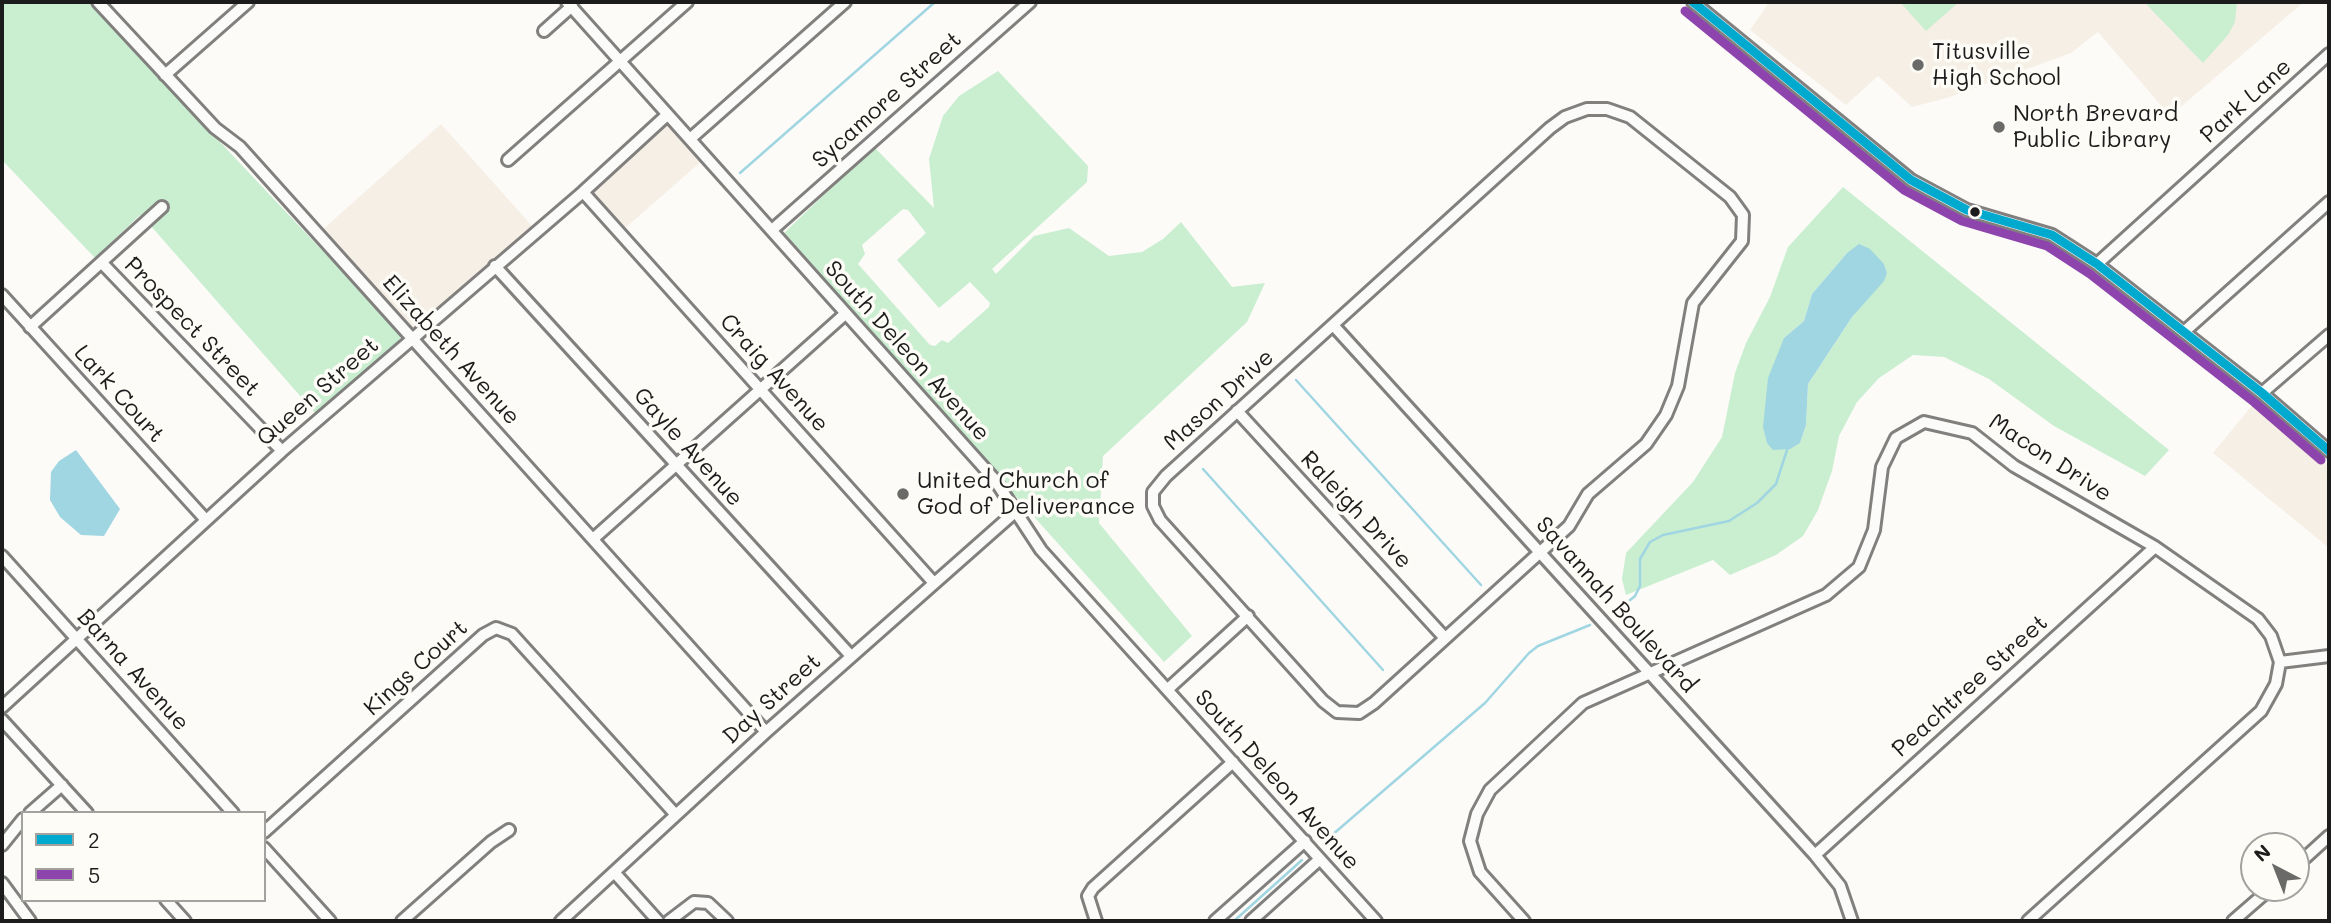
<!DOCTYPE html>
<html>
<head>
<meta charset="utf-8">
<style>
	body { margin:0 }
	#map { position:relative; width:2331px; height:923px; overflow:hidden; background:#fcfbf8; font-family:Mali,sans-serif }
	canvas { display:block }
	.frame { position:absolute; inset:0; border:4px solid #1c1c1c; pointer-events:none }
	.legend { position:absolute; left:21px; top:811px; width:245px; height:91px; box-sizing:border-box; background:#fdfcf7; border:2px solid #a3a29f; margin:0; padding:9px 12px; list-style:none; font-size:21px; color:#1c1c1c }
	.legend li { display:flex; align-items:center; gap:14px; height:35px }
	.legend b { width:35px; border:2px solid #a3a29f }
	.north { position:absolute; left:2240px; top:832px; width:70px; height:70px; box-sizing:border-box; background:#fdfcf7; border:2px solid #a3a29f; border-radius:50%; rotate:318deg; font-size:19px; font-weight:700; line-height:28px; text-align:center; color:#1c1c1c }
	.north::after { content:''; display:block; margin:auto; width:24px; height:32px; background:#6a6a69; clip-path:polygon(50% 0,100% 100%,50% 72%,0 100%) }
</style>
</head>
<body>
<div id="map">
<canvas width="2331" height="923"></canvas>
<div class="frame"></div>
<ul class="legend">
<li><b style="height:9px;background:#00a9ce"></b>2</li>
<li><b style="height:9px;background:#8e44ad"></b>5</li>
</ul>
<div class="north">N</div>
</div>
<script>
const ctx = document.querySelector('canvas').getContext('2d');
ctx.lineJoin = 'round';
function fillPath(path, color) { ctx.fillStyle = color; ctx.fill(path, 'evenodd'); }
const toPath = rows => new Path2D(rows.map(r => 'M' + r).join(''));
function strokePath(path, color, width, dash) { ctx.strokeStyle = color; ctx.lineWidth = width; ctx.lineCap = dash ? 'butt' : 'round'; ctx.setLineDash(dash || []); ctx.stroke(path); }
function write(font, color, halo, rows, align = 'center') {
  ctx.font = font + ' Mali,sans-serif'; ctx.lineWidth = 7; ctx.setLineDash([]); ctx.textBaseline = 'middle'; ctx.strokeStyle = halo; ctx.fillStyle = color; for (const [text, x, y, turn = 0] of rows) {
    ctx.save(); ctx.translate(x, y); ctx.rotate((+turn || 0) * Math.PI / 180); ctx.textAlign = isNaN(turn) ? turn : align; if (halo) ctx.strokeText(text, 0, 0); ctx.fillText(text, 0, 0); ctx.restore();
  }
}
fillPath(toPath([
	[1763,2,2304,2,2170,116,2098,32,2071,53,1950,97,1912,107,1878,76,1846,105,1750,30,1768,4],
	[667,121,703,160,623,230,589,193],
	[441,124,533,227,412,332,321,231],
	[2254,403,2329,466,2329,548,2213,453]
]), '#f6efe5');
fillPath(toPath([
	[88,2,402,335,395,346,316,414,150,225,168,208,162,201,143,217,140,215,95,258,2,160,2,3],
	[1900,2,1959,2,1926,31],
	[2147,2,2237,2,2235,22,2228,35,2203,63,2147,5],
	[998,71,1088,166,1087,182,992,269,996,274,1034,236,1069,228,1109,256,1142,252,1163,239,1181,222,1232,287,1265,283,1247,322,1103,456,1099,523,1192,636,1164,662,782,235,874,147,934,208,929,159,943,116,959,96],
	[903,209,908,210,926,233,897,260,939,308,970,282,990,303,989,307,948,343,942,340,935,346,930,345,858,264,865,254,862,245],
	[1843,187,2169,450,2145,476,2054,426,1989,379,1944,357,1913,355,1879,378,1857,402,1839,436,1832,471,1818,510,1803,536,1776,555,1730,575,1713,560,1626,595,1622,579,1626,553,1693,482,1722,437,1735,373,1746,343,1770,297,1788,247],
	[1855,248,1884,264,1887,273,1852,317,1808,384,1806,425,1800,443,1784,338,1804,321,1812,294,1847,253]
]), '#caeed0');
fillPath(toPath([
	[1859,244,1870,249,1884,264,1887,273,1884,281,1852,317,1808,384,1806,425,1800,443,1790,449,1773,450,1767,443,1763,427,1768,378,1784,338,1804,321,1812,294,1847,253],
	[76,450,120,509,104,536,81,535,60,517,50,500,51,472,59,461]
]), '#a0d5e2');
strokePath(toPath([
	[740,173,935,2],
	[1296,380,1481,585],
	[1203,469,1383,670],
	[1612,615,1635,596,1640,586,1640,559,1650,542,1663,535,1729,521,1757,503,1776,484,1788,447],
	[1324,842,1485,703,1529,653,1538,646,1590,625],
	[1234,921,1302,860]
]), '#a0d5e2', 2.5);
const minor = toPath([
	[98,2,215,128,240,147,766,732],
	[567,2,995,480,1041,550,1376,921],
	[1693,2,1911,180,1967,210,2052,235,2097,264,2262,393,2329,451],
	[544,31,572,6],
	[165,75,248,2],
	[1587,109,1607,109,1630,117,1730,197,1743,215,1742,241,1693,303,1678,386,1666,415,1646,444,1588,494,1569,526,1374,703,1359,713,1337,712,1323,701,1160,520,1153,506,1153,492,1166,476,1550,128,1565,117,1587,109],
	[690,139,845,2],
	[508,160,687,2],
	[583,192,934,583],
	[772,230,1030,2],
	[102,263,282,451],
	[2097,264,2329,54],
	[495,266,851,656],
	[2,295,206,520],
	[1333,325,1815,855,1840,886,1852,921],
	[30,327,162,207],
	[2185,331,2329,202],
	[2262,393,2329,335],
	[1237,411,1444,637],
	[593,539,845,314],
	[2,556,233,813],
	[2280,662,2329,656],
	[1168,689,1248,616],
	[2,707,282,451,583,192,667,115],
	[2,720,87,813],
	[30,813,62,785],
	[264,832,483,635,496,628,512,634,676,815],
	[2,845,23,819],
	[264,848,330,921],
	[1815,855,2155,547],
	[2296,866,2329,836],
	[614,872,658,921],
	[2,883,30,921],
	[166,900,185,921],
	[402,921,491,842,509,830],
	[561,921,766,732,1015,512],
	[669,921,694,902,708,903,727,921],
	[1096,921,1088,896,1093,888,1233,762],
	[1215,921,1305,841],
	[1251,921,1320,859],
	[1524,921,1480,872,1470,841,1477,814,1490,790,1583,703,1826,595,1859,567,1874,530,1882,467,1896,438,1924,422,1972,433,2014,466,2155,547,2258,619,2271,636,2280,662,2276,684,2261,711,2028,921],
	[2233,921,2271,888]
]);
strokePath(minor, '#81807f', 16);
strokePath(minor, '#fbfbf9', 10);
strokePath(toPath([
	[1693,2,1911,180,1967,210,2052,235,2097,264,2262,393,2329,451]
]), '#00a9ce', 9);
strokePath(toPath([
	[1685,11,1904,190,1962,221,2047,246,2090,274,2254,402,2321,460]
]), '#8e44ad', 9);
for (const [x, y, r, color] of [
	[1918,65,7,"#6a6a69"],
	[1999,127,7,"#6a6a69"],
	[1975,212,6,"#1c1c1c"],
	[903,494,7,"#6a6a69"]
]) { const dot = new Path2D(); dot.arc(x, y, r, 0, 2 * Math.PI); ctx.fillStyle = color; ctx.fill(dot); strokePath(dot, '#fdfcf7', 2.5); }
write('23px', '#1c1c1c', '#fdfcf7', [
	["Titusville",1932,52],
	["High School",1932,78],
	["North Brevard",2013,114],
	["Public Library",2013,140],
	["United Church of",917,481],
	["God of Deliverance",917,507]
], 'left');
write('23px', '#1c1c1c', '#fdfcf7', [
	["Sycamore Street",887,100,-42],
	["Park Lane",2246,101,-42],
	["Prospect Street",192,327,46],
	["Elizabeth Avenue",451,350,48],
	["South Deleon Avenue",907,351,48],
	["Craig Avenue",774,373,48],
	["Queen Street",318,392,-41],
	["Lark Court",119,394,48],
	["Mason Drive",1219,400,-42],
	["Gayle Avenue",688,447,48],
	["Macon Drive",2050,458,33],
	["Raleigh Drive",1356,510,47],
	["Savannah Boulevard",1616,605,48],
	["Kings Court",416,668,-42],
	["Barna Avenue",133,670,48],
	["Peachtree Street",1970,686,-42],
	["Day Street",772,699,-42],
	["South Deleon Avenue",1277,780,48]
]);
</script>
</body>
</html>
